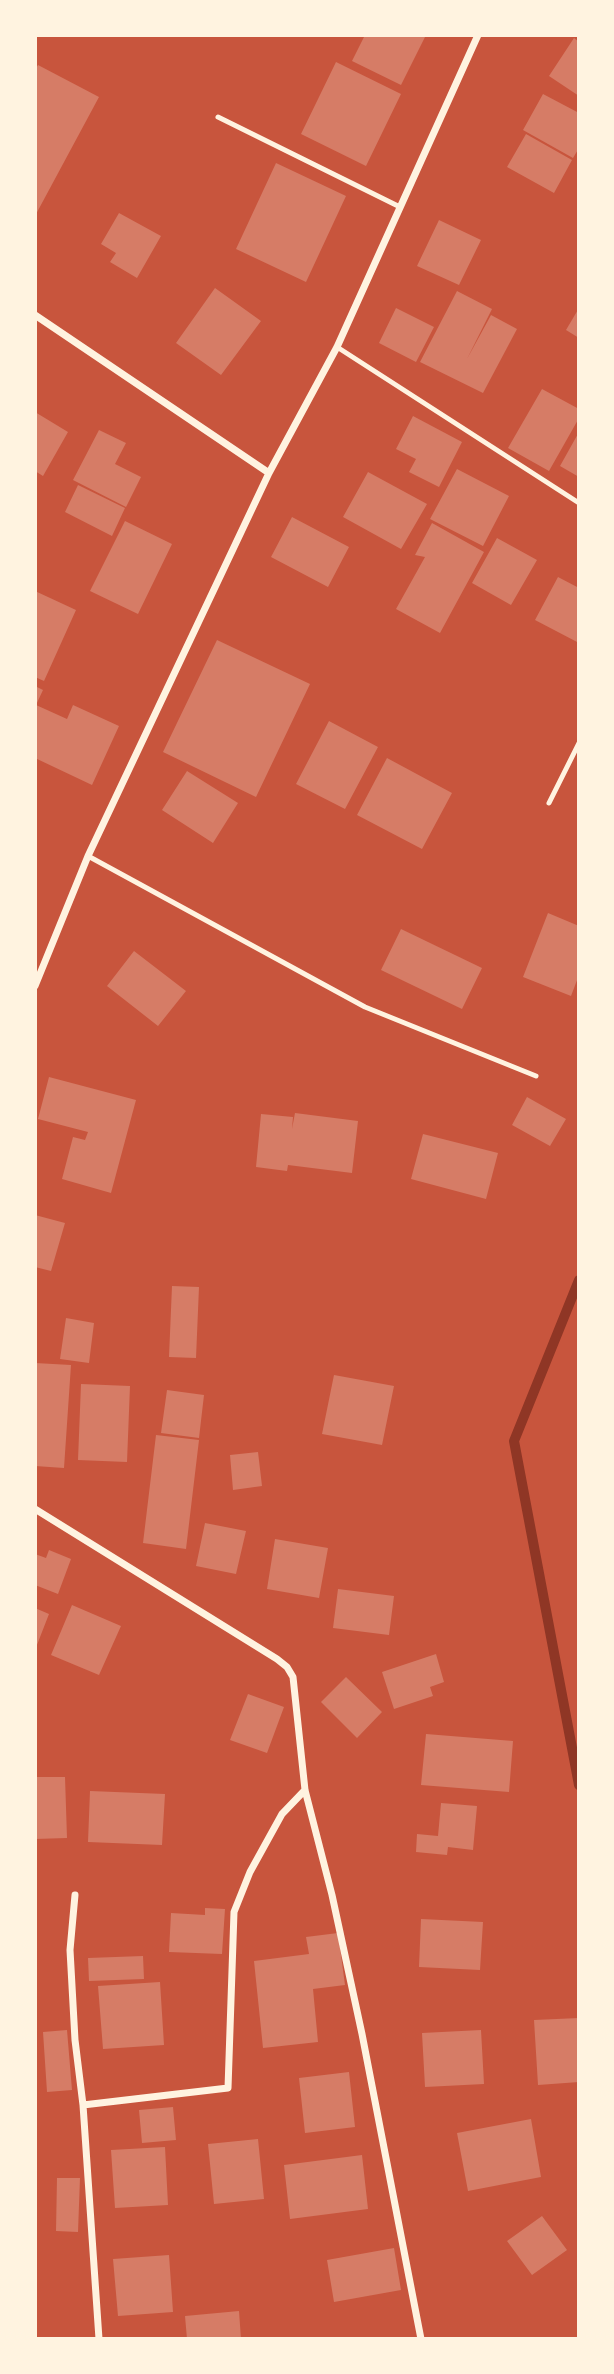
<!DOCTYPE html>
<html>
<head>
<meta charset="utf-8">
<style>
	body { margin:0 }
	#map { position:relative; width:614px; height:2374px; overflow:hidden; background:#c8553d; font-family:Ubuntu,sans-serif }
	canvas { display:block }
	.frame { position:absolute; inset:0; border:37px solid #fff3e0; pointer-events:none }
</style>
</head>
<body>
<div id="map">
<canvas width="614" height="2374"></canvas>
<div class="frame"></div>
</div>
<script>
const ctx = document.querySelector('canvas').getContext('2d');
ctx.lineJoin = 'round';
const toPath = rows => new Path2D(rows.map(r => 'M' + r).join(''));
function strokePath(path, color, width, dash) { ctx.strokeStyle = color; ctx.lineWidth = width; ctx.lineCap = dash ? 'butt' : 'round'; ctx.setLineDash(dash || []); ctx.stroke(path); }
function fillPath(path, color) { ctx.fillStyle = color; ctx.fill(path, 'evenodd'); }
strokePath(toPath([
	[579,1280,514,1441,579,1785]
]), '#8f3625', 10);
fillPath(toPath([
	[365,35,426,35,401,85,352,61],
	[574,38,579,42,579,96,549,76],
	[336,62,401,94,366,166,301,134],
	[38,65,99,97,35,216,35,70],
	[543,94,579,113,579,148,573,158,523,130],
	[526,134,572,160,554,193,507,167],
	[276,163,346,196,306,282,236,249],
	[119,213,161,236,137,278,110,262,116,253,101,244],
	[439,220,481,240,459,285,417,266],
	[215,288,261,321,221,375,176,343],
	[457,291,492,309,467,359,491,315,517,329,483,393,420,362],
	[396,308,434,327,416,362,379,343],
	[579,308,579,338,566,330],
	[542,389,579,409,579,418,549,471,508,448],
	[35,412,68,432,43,476,35,471],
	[413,416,462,442,439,487,409,472,416,459,396,449],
	[99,430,126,443,115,464,141,477,126,507,73,480],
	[579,432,579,477,560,466],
	[457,469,509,496,483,546,430,519],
	[368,472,427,504,401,549,343,517],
	[78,485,125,508,112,536,65,512],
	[292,517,349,547,328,587,271,557],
	[125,521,172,544,138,614,90,591],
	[432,523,484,552,440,633,396,609,425,557,415,555],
	[497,538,537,560,511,605,472,583],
	[558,577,579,588,579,643,535,620],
	[35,591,76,610,44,681,35,677],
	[217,640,310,684,256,797,163,752],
	[35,686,43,690,36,705,67,719,73,705,119,726,92,785,35,758],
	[329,721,378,747,345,809,296,784],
	[387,758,452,793,422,849,357,815],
	[187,771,238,803,213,843,162,810],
	[548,913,579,926,579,975,571,996,523,977],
	[401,929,482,968,462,1009,381,970],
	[134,951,186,991,158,1026,107,986],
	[49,1077,136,1100,111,1193,62,1179,73,1137,85,1140,88,1132,38,1119],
	[527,1097,566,1119,550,1146,512,1125],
	[295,1113,358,1121,352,1173,288,1165,287,1171,256,1167,261,1114,293,1117,292,1129],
	[423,1134,498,1153,486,1199,411,1179],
	[35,1215,65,1223,51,1271,35,1267],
	[172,1286,199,1287,196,1358,169,1357],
	[66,1318,94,1323,89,1363,60,1359],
	[35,1363,71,1365,64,1468,35,1466],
	[334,1375,394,1386,382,1445,322,1434],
	[81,1384,130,1386,127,1462,78,1460],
	[167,1390,204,1395,199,1438,161,1433],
	[156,1435,199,1440,186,1549,143,1543],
	[258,1452,262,1486,233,1490,230,1455],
	[205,1523,246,1531,236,1574,196,1566],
	[275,1539,328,1548,319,1598,267,1589],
	[49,1550,71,1559,58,1594,35,1585,35,1554,46,1558],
	[338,1589,394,1596,389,1635,333,1628],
	[72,1605,121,1626,99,1675,51,1655],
	[35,1608,49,1614,35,1650],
	[436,1654,444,1682,430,1687,433,1696,394,1709,382,1672],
	[346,1677,382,1712,357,1738,321,1702],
	[248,1694,284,1707,267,1753,230,1740],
	[426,1734,513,1741,509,1792,421,1785],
	[35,1777,65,1777,67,1838,35,1839],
	[90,1791,165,1794,162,1845,88,1842],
	[441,1803,477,1806,473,1850,448,1847,447,1855,416,1852,417,1834,438,1836],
	[205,1908,225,1909,222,1954,169,1952,171,1913,205,1915],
	[421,1919,483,1922,480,1970,419,1967],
	[338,1933,345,1985,313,1989,318,2042,263,2048,254,1961,309,1954,306,1937],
	[143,1956,144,1979,89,1981,88,1958],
	[160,1982,164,2045,103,2049,98,1986],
	[579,2018,579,2082,538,2085,534,2020],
	[67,2030,72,2090,47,2092,43,2032],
	[481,2030,484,2084,425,2087,422,2033],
	[349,2072,355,2127,305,2133,299,2078],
	[173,2107,176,2140,142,2143,139,2110],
	[531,2119,541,2177,468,2191,457,2133],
	[258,2139,264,2199,214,2204,208,2144],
	[165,2147,168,2205,115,2208,111,2150],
	[362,2155,368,2209,290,2219,284,2165],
	[57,2178,80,2178,78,2232,56,2231],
	[542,2216,567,2250,532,2275,507,2241],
	[394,2248,401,2290,334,2302,327,2260],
	[169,2255,173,2312,118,2316,113,2259],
	[239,2311,241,2339,187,2339,185,2316]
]), '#d67c66');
strokePath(toPath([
	[218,117,400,207],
	[337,347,579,503],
	[549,803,579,743],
	[88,856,365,1007,536,1076]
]), '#fff3e0', 5);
strokePath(toPath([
	[35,315,269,473],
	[35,986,88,856,269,473,337,347,478,35],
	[35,1509,277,1659,287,1667,293,1677,305,1790,332,1895,362,2034,421,2339],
	[75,1895,70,1950,75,2040,83,2105,99,2339],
	[83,2105,228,2088,234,1912,250,1872,282,1814,305,1790]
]), '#fff3e0', 7);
</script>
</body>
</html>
